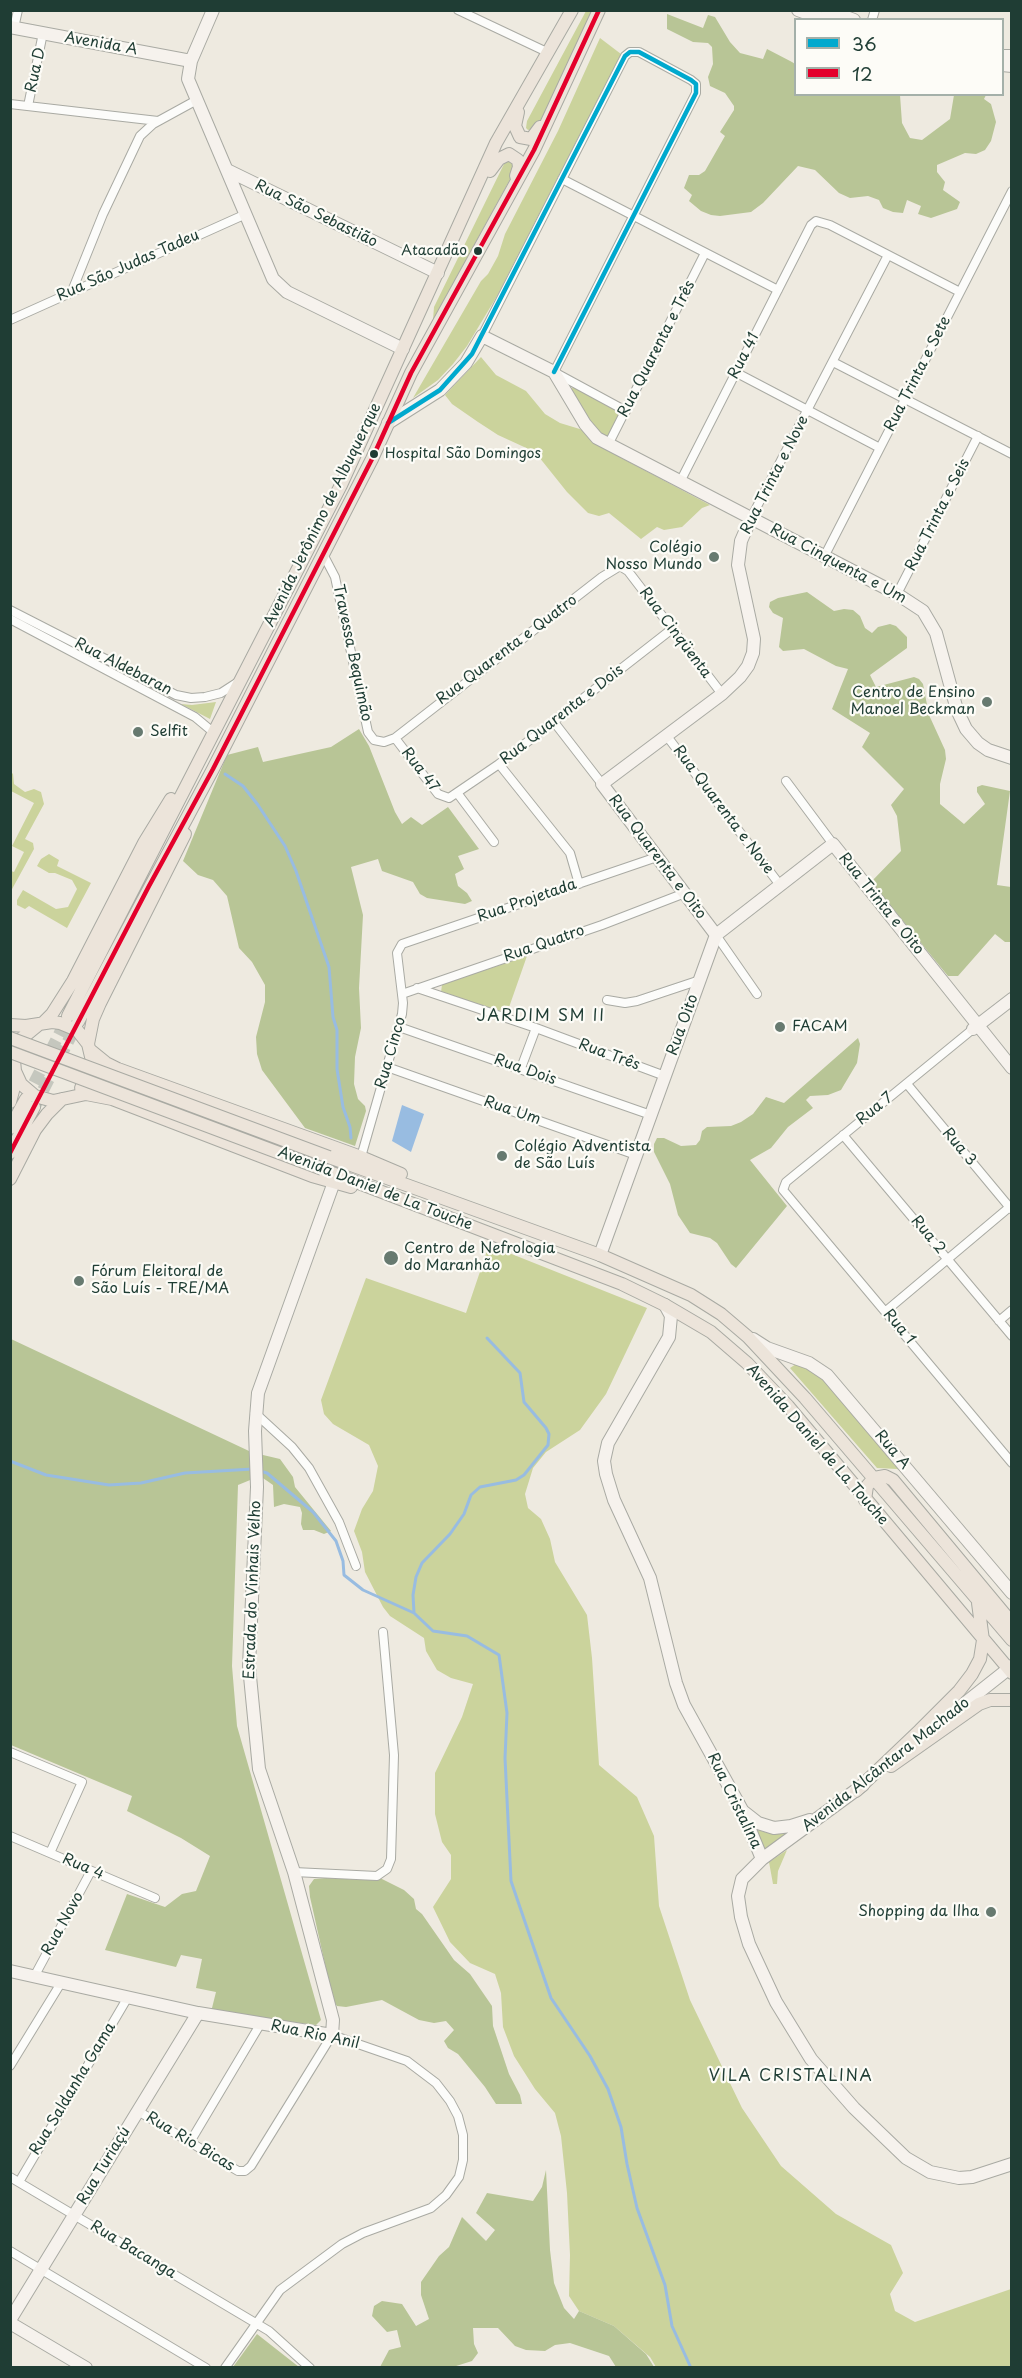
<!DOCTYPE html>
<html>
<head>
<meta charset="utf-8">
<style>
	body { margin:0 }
	#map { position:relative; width:1022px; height:2378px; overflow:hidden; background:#eeeae0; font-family:"Playpen Sans",sans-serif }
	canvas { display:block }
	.frame { position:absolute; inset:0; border:12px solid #1f3d34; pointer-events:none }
	.legend { position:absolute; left:794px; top:18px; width:210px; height:78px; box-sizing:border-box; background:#fdfcf7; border:2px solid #a4b0a9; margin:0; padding:8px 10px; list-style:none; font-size:18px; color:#1f3d34 }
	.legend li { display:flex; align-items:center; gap:12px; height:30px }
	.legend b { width:30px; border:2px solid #a4b0a9 }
</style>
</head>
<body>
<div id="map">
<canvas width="1022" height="2378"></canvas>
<div class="frame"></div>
<ul class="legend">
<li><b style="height:8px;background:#00a9ce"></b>36</li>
<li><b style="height:8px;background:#e4002b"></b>12</li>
</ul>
</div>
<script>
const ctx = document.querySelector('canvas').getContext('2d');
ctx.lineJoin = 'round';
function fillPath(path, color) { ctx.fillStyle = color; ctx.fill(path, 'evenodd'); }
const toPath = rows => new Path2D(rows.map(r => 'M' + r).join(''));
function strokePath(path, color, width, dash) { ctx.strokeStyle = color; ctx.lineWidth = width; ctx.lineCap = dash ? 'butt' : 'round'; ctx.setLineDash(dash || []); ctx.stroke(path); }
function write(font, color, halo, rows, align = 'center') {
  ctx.font = font + ' "Playpen Sans",sans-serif'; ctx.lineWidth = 4.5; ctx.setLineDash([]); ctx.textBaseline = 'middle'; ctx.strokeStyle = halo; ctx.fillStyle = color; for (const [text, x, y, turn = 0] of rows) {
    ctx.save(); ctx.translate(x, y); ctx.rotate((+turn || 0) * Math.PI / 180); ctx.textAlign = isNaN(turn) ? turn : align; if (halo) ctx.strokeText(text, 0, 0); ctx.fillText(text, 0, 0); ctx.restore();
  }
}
fillPath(toPath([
	[586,11,595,11,539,128,528,130,526,128,527,121],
	[600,38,621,54,497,296,467,346,453,364,438,380,413,398,481,281,488,274,498,256,505,234,558,131],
	[508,161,513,164,513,174,433,320,434,307,504,164],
	[481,357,496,375,526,391,545,414,560,423,583,430,597,445,710,505,702,508,682,527,664,530,657,527,641,539,609,513,599,516,588,513,567,492,535,452,498,435,478,422,452,404,445,395],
	[575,386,620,413,608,439,602,435,580,407,571,389],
	[216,702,210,719,181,704,192,705],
	[11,772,13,774,14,784,25,792,34,789,41,792,44,804,25,839,33,843,34,849,11,891,11,871,14,872,24,852,12,846,34,803,11,791],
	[49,854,59,860,57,866,91,883,67,928,29,906,25,909,17,905,17,900,23,890,56,909,68,907,77,889,72,880,55,873,49,873,37,866,41,859],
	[527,956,507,1013,441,992,442,985,446,983],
	[489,1245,647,1308,606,1394,580,1430,546,1452,533,1468,525,1494,528,1508,541,1519,550,1539,555,1562,587,1615,592,1658,599,1765,637,1797,654,1836,659,1906,690,2000,742,2108,781,2166,836,2214,891,2245,903,2273,890,2294,895,2311,915,2322,1011,2289,1011,2367,656,2367,650,2357,614,2326,579,2311,569,2296,570,2255,567,2193,561,2136,555,2113,535,2089,514,2056,503,2027,501,1993,495,1974,470,1963,450,1942,433,1907,451,1879,451,1855,442,1842,435,1814,435,1773,462,1717,473,1684,451,1678,437,1670,426,1651,424,1638,390,1616,383,1607,365,1572,362,1552,354,1531,362,1509,373,1491,378,1466,369,1445,333,1424,324,1414,321,1400,366,1278,466,1313],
	[799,1362,823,1379,906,1474,897,1469,877,1468,790,1368],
	[758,1830,768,1833,787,1833,765,1851,756,1831],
	[787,1850,778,1871,777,1884,773,1884,769,1862]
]), '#cbd39c');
fillPath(toPath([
	[667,14,703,28,708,15,715,17,730,42,740,53,763,59,767,49,792,62,795,64,796,94,900,95,902,123,910,138,922,140,950,119,954,95,986,95,984,99,991,104,996,122,991,141,985,150,976,154,965,153,937,165,937,172,945,182,943,190,960,202,957,209,931,218,918,214,921,206,907,200,903,213,893,212,883,208,879,200,868,196,850,198,839,193,815,170,798,166,763,203,751,212,720,216,711,215,701,211,689,201,692,195,684,188,689,175,699,175,705,171,725,136,720,132,734,110,734,106,725,93,710,86,708,77,713,64,712,47,708,43,693,42,667,29],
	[807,592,834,611,844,609,853,610,860,616,865,628,872,633,878,627,890,624,896,626,907,637,907,648,870,675,876,687,914,677,919,679,923,684,929,715,945,750,946,759,940,784,940,804,964,824,985,804,977,792,977,787,982,785,1010,791,997,885,1011,887,1011,942,1005,942,995,934,958,976,948,976,871,882,901,851,897,816,891,805,904,789,862,747,870,733,832,709,848,669,836,666,804,649,783,651,779,647,783,618,773,613,769,607,770,602,778,598],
	[359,729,369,746,395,812,402,824,411,817,422,825,448,807,479,849,458,856,464,869,455,874,458,886,467,893,472,901,465,904,427,898,420,894,413,882,382,871,378,859,351,867,363,915,359,988,361,1028,355,1057,354,1084,358,1099,365,1106,366,1111,355,1146,305,1128,262,1070,257,1054,256,1037,265,1002,265,985,252,962,239,948,227,896,213,880,198,875,183,861,227,755,258,747,263,762,331,747],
	[858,1038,860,1044,857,1063,841,1090,828,1095,810,1096,806,1100,813,1108,788,1127,771,1148,750,1160,787,1206,736,1268,731,1264,717,1243,710,1238,690,1233,678,1215,670,1184,654,1152,654,1144,657,1138,664,1138,681,1146,696,1145,700,1140,702,1131,707,1127,731,1126,741,1122,753,1114,766,1097,784,1103],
	[11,1339,249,1451,253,1456,263,1455,280,1459,293,1477,295,1487,331,1531,324,1534,314,1530,303,1530,301,1524,302,1513,300,1507,284,1504,274,1507,273,1485,260,1476,238,1485,232,1666,237,1726,321,2020,316,2025,211,2012,216,1992,196,1988,202,1959,181,1955,176,1967,105,1950,127,1894,165,1907,182,1894,196,1891,210,1856,181,1838,127,1811,132,1796,11,1745],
	[326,1878,367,1880,380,1878,404,1890,414,1899,416,1909,422,1914,454,1960,470,1974,492,2006,493,2026,509,2074,520,2095,522,2104,496,2104,485,2087,458,2054,448,2048,444,2041,454,2030,446,2021,434,2023,419,2020,382,2000,346,2007,337,2006,333,2000,310,1897,309,1886,314,1879],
	[546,2170,550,2250,554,2283,564,2308,574,2319,579,2311,614,2326,646,2354,654,2367,616,2367,609,2356,570,2343,555,2345,545,2351,526,2350,515,2346,498,2328,473,2328,474,2344,478,2353,472,2361,453,2367,380,2367,389,2350,401,2347,397,2330,387,2332,372,2316,374,2306,382,2301,402,2304,416,2326,429,2319,421,2295,421,2282,439,2256,449,2247,462,2217,486,2241,495,2230,476,2213,487,2193,533,2201,542,2187],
	[257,2334,299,2367,233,2367]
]), '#b8c596');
fillPath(toPath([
	[402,1105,424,1114,411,1152,392,1141]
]), '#98bce1');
strokePath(toPath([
	[225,774,243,786,258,805,285,846,296,871,329,967,333,1017,337,1030,337,1069,343,1107,350,1127,351,1138],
	[10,1461,46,1475,109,1485,141,1483,185,1473,253,1469],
	[260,1471,267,1473,313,1512,336,1541,343,1561,344,1575,363,1590,414,1613,433,1631,467,1636,499,1655,507,1713,505,1758,511,1881,551,1998,590,2056,608,2089,621,2127,627,2164,637,2208,665,2285,672,2326,691,2368],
	[414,1613,413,1595,416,1577,422,1563,450,1534,464,1514,471,1495,480,1487,516,1480,524,1475,548,1445,549,1434,546,1428,524,1402,520,1373,487,1338]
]), '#98bce1', 3);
strokePath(toPath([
	[26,1099,68,1017],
	[35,1106,78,1022]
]), '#c5c7be', 12, [12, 6]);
const street = toPath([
	[458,10,549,53],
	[872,20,875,10],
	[14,28,18,10],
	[10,104,158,121],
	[28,106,43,33],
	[562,179,778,290],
	[72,291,103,214,140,136,153,124,195,101],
	[10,320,246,214],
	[482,336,625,56,630,52,639,52,691,80,696,84,696,93,554,372,626,411],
	[833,362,1012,454],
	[735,372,880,448],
	[608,445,705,253],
	[680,482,811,225,816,221,830,225,960,292],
	[751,518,888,255],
	[323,554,335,577,368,732,374,740,384,742,395,738,602,577,620,566,628,571,722,694],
	[824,557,1012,191],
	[897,594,978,436],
	[10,610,176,695,191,698,205,697,221,693,238,682],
	[10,619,195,717,213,732],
	[554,722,602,784],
	[666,735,780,885],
	[395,738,438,794,449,798,499,764,672,629],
	[499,764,570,853,579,884],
	[786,781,833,844],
	[458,794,494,842],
	[716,935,757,994],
	[417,988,536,1028,665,1076],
	[402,994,602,925,685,893],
	[607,1000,625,1003,637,1001,700,980],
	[399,1027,651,1115],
	[973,1029,786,1182,783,1190,1012,1463],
	[387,1067,636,1155],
	[521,1068,536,1028],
	[907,1084,1011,1209],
	[843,1135,1012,1336],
	[361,1157,402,1014,403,1003,397,953,402,944,657,857],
	[886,1311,1012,1205],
	[999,1321,1012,1310],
	[255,1413,292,1447,309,1468,339,1522,356,1566],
	[10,1752,82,1782,50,1853],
	[10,1836,155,1898],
	[294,1872,377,1876,387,1869,391,1859,394,1755,383,1632],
	[34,1977,91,1871],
	[10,2066,61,1983],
	[138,2111,238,2171,245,2171,251,2166,332,2035,407,2061,436,2083,450,2101,458,2116,463,2135,463,2160,459,2177,446,2195,431,2208,363,2233,342,2244,280,2290,225,2368],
	[190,2142,261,2023],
	[10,2177,269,2331,310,2368],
	[19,2182,128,1997],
	[10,2251,206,2368]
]);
const secondary = toPath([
	[213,10,191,61,188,79,273,279,287,292,403,349],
	[798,10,825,20],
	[827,10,854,20],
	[10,27,191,61],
	[1002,56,1012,56],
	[1002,65,1012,66],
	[227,170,438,273],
	[388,423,440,390,466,363,482,336,554,372,585,424,597,438,897,594,923,611,936,633,957,710,966,729,978,743,988,750,1012,758],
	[716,935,602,784,722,694,740,677,748,666,753,653,754,639,738,565,741,541,751,518],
	[973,1029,1012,999],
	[600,1255,716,935,833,844,1012,1068],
	[665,1305,671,1316,669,1337,608,1443,604,1461,606,1474,614,1500,650,1578,676,1683,684,1705,742,1810,762,1859],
	[753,1339,767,1348,809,1363,827,1375,1012,1593],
	[921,1738,1012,1666],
	[863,1785,762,1859,742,1879,738,1896,741,1917,749,1944,776,2002,811,2059,854,2108,906,2158,930,2172,959,2178,972,2177,1012,2164],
	[744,1812,758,1823,774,1828,791,1826,810,1820],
	[10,1971,198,2013,332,2035,333,2020,294,1872,259,1769,249,1666,257,1487,255,1431,258,1393,334,1182],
	[10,2320,198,2013],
	[10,2323,86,2368]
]);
const primary = toPath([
	[518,112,515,126,520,137,531,139,540,127],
	[490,171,499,159,509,154,518,160,519,167,516,176],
	[68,1016,341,485,496,143,572,10],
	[78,1022,213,769,372,459,411,373,534,150,599,10],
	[43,1023,52,1014,73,981,144,843,171,799],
	[10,1025,26,1026,52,1022,60,1023,77,1030,88,1044,92,1061,90,1071,81,1088],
	[38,1025,21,1039,14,1060,15,1071,21,1084,35,1096,53,1101,86,1094,112,1099,312,1176,351,1187],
	[88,1044,93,1019,100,1003,185,834],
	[90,1050,106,1063,118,1069,361,1157,401,1174],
	[10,1102,17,1076],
	[10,1128,26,1099],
	[10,1153,34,1107],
	[329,1157,600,1255,691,1295,721,1314,748,1337,805,1398,1012,1640],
	[322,1169,622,1284,665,1305,711,1332,747,1363,788,1406,1012,1673],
	[10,1179,35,1130,47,1114,62,1099],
	[865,1500,867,1486,874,1478,885,1476,893,1480,1012,1623],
	[891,1766,979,1704,990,1700,1012,1700],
	[856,1791,920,1730,959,1691,972,1674,980,1659,983,1640,978,1603]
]);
strokePath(street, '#a9aaa3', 10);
strokePath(secondary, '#a9aaa3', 14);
strokePath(primary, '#a9aaa3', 14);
strokePath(street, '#fcfcfa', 8);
strokePath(secondary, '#f6f2ed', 12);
strokePath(primary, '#ece4da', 12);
const primaryBridge = toPath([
	[10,1038,329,1157],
	[10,1052,322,1169]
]);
strokePath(primaryBridge, '#a9aaa3', 14, []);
strokePath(primaryBridge, '#ece4da', 12);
strokePath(toPath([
	[388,423,440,390,472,354,625,56,630,52,639,52,691,80,696,84,696,93,554,372]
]), '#00a9ce', 4.5);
strokePath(toPath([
	[10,1153,149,886,213,769,372,459,411,373,534,150,599,10]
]), '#e4002b', 4.5);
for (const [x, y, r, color] of [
	[478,251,5,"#1f3d34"],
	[374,454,5,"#1f3d34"],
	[714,557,6,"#677a70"],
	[987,702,6,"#677a70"],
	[138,732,6,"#677a70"],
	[780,1027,6,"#677a70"],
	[502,1156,6,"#677a70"],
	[391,1258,8,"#677a70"],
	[79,1281,6,"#677a70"],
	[991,1912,6,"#677a70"]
]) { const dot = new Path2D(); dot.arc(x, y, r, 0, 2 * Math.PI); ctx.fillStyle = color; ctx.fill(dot); strokePath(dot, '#fdfcf7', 2); }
write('14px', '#1f3d34', '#fdfcf7', [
	["Atacadão",467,251],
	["Hospital São Domingos",385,454,"left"]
], 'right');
write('15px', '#1f3d34', '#fdfcf7', [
	["Avenida A",101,44,10],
	["Rua D",36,70,-78],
	["Rua São Sebastião",316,214,26],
	["Rua São Judas Tadeu",128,266,-24],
	["Rua Quarenta e Três",657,349,-63],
	["Rua 41",744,356,-63],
	["Rua Trinta e Sete",918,374,-63],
	["Rua Trinta e Nove",775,475,-63],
	["Avenida Jerônimo de Albuquerque",323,515,-64],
	["Rua Trinta e Seis",938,515,-63],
	["Rua Cinquenta e Um",838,564,28],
	["Rua Cinqüenta",675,633,53],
	["Rua Quarenta e Quatro",507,650,-37],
	["Travessa Bequimão",352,653,78],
	["Rua Aldebaran",123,667,27],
	["Rua Quarenta e Dois",562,715,-38],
	["Rua 47",420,770,52],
	["Rua Quarenta e Nove",723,810,53],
	["Rua Quarenta e Oito",657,857,53],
	["Rua Projetada",527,901,-19],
	["Rua Trinta e Oito",881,904,51],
	["Rua Quatro",544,944,-19],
	["Rua Oito",683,1025,-70],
	["Rua Cinco",391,1053,-74],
	["Rua Três",609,1055,20],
	["Rua Dois",525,1070,19],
	["Rua 7",875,1109,-39],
	["Rua Um",512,1111,19],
	["Rua 3",959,1147,50],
	["Avenida Daniel de La Touche",375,1189,21],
	["Rua 2",928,1235,50],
	["Rua 1",899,1327,50],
	["Avenida Daniel de La Touche",817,1445,49],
	["Rua A",892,1450,50],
	["Estrada do Vinhais Velho",253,1590,-88],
	["Avenida Alcântara Machado",886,1765,-38],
	["Rua Cristalina",734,1801,64],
	["Rua 4",83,1867,23],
	["Rua Novo",63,1924,-61],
	["Rua Rio Anil",315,2035,12],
	["Rua Saldanha Gama",73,2089,-59],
	["Rua Rio Bicas",190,2142,31],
	["Rua Turiaçú",104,2166,-59],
	["Rua Bacanga",133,2250,31]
]);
write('15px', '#1f3d34', '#fdfcf7', [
	["Colégio",702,548,"right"],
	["Nosso Mundo",702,565,"right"],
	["Centro de Ensino",975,693,"right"],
	["Manoel Beckman",975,710,"right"],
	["Selfit",150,732],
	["FACAM",792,1027],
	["Colégio Adventista",514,1147],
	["de São Luís",514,1164],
	["Centro de Nefrologia",404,1249],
	["do Maranhão",404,1266],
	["Fórum Eleitoral de",91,1272],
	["São Luís - TRE/MA",91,1289],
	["Shopping da Ilha",979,1912,"right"]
], 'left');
ctx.letterSpacing = '1.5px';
write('16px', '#1f3d34', '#fdfcf7', [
	["JARDIM SM II",541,1017],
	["VILA CRISTALINA",791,2077]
]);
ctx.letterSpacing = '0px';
</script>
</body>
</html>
